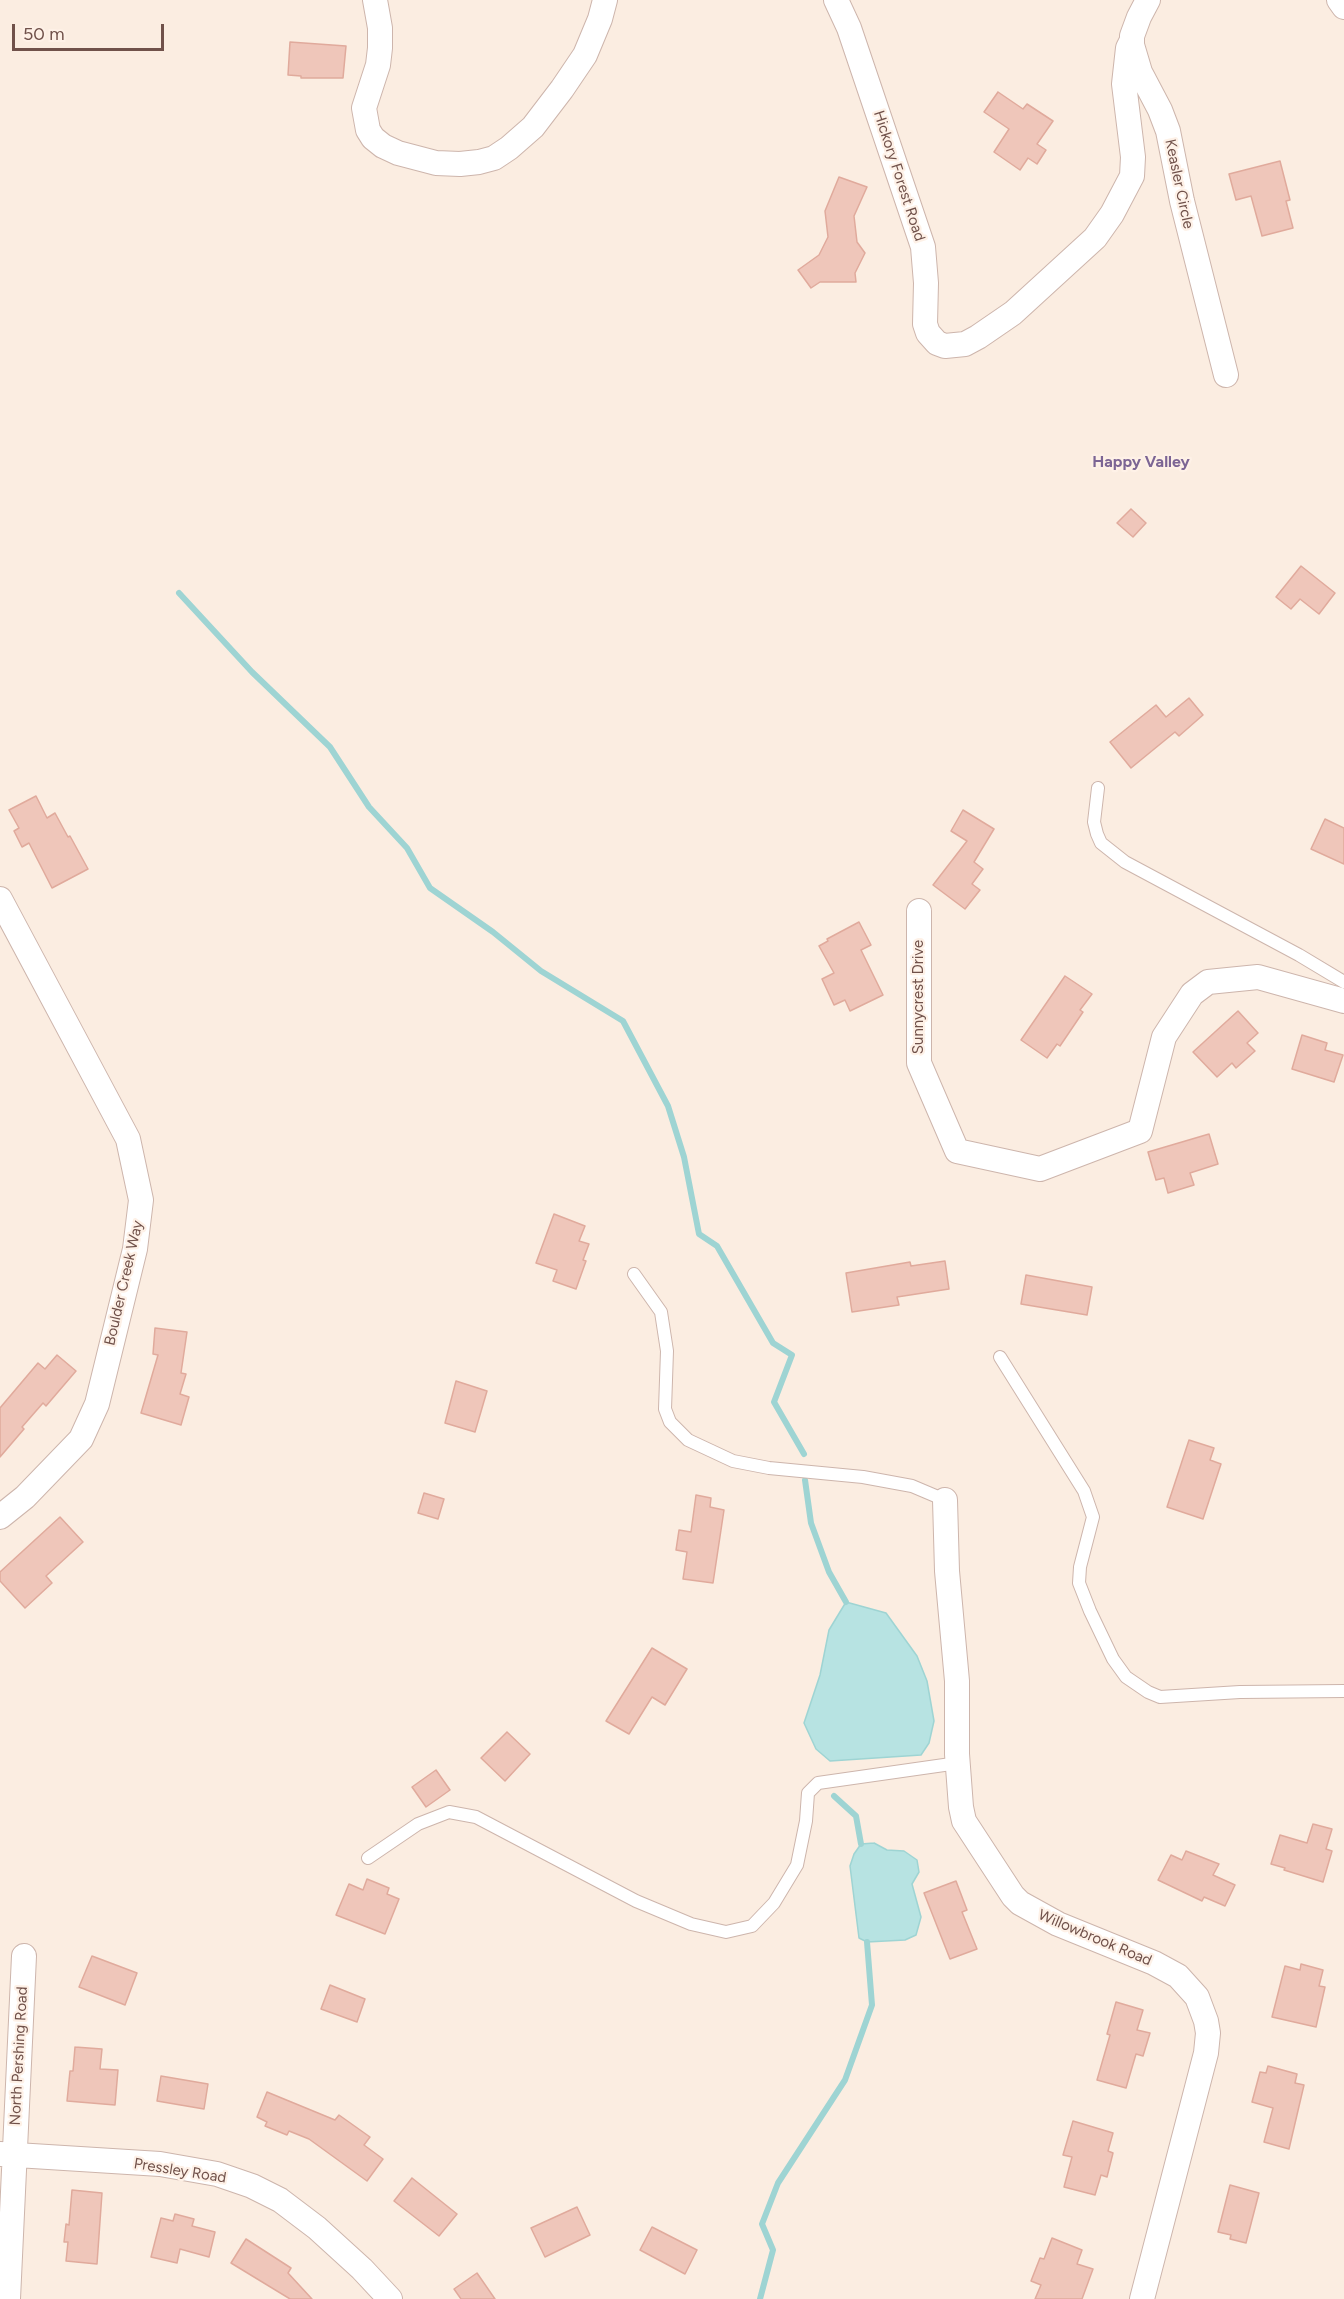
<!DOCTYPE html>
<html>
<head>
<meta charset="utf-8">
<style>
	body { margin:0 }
	#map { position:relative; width:1344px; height:2299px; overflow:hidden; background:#fbede1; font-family:Figtree,sans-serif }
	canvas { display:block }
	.scale { position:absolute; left:12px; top:24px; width:152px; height:27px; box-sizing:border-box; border:3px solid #70514a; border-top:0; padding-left:8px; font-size:18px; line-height:21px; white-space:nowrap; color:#70514a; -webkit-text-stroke:4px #fef1e7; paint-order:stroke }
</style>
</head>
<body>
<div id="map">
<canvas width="1344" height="2299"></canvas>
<div class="scale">50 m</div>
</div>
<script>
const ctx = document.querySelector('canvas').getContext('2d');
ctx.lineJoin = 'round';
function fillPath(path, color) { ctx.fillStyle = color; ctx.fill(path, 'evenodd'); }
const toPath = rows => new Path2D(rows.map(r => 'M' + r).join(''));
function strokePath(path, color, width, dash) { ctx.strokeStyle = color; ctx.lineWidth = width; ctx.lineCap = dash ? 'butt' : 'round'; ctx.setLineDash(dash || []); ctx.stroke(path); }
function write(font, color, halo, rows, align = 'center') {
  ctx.font = font + ' Figtree,sans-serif'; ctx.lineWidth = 4.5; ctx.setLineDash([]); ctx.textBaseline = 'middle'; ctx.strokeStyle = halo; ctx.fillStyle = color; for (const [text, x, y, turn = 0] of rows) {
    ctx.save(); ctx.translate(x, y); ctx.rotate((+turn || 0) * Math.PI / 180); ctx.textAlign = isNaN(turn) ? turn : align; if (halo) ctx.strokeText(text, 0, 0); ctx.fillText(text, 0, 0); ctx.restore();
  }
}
const water = toPath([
	[846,1602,886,1613,917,1656,927,1681,934,1721,929,1743,921,1755,830,1761,816,1749,804,1723,820,1675,829,1630,846,1602],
	[874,1843,887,1850,904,1851,917,1860,919,1872,912,1884,921,1917,916,1935,905,1940,867,1942,859,1938,850,1866,854,1854,861,1844,874,1843]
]);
fillPath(water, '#b7e3e2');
strokePath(water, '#9ed4d3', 1.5);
strokePath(toPath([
	[179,593,252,672,330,747,369,807,407,848,430,888,493,932,541,971,623,1021,668,1106,684,1157,699,1234,717,1246,773,1343,792,1355,774,1402,804,1454],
	[805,1480,811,1523,829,1572,846,1602],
	[834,1796,856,1816,861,1844],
	[760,2299,773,2250,762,2224,778,2183,845,2080,872,2005,867,1942]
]), '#9ed4d3', 6);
const building = toPath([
	[290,42,346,46,343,78,301,78,301,76,288,75,290,42],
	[998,92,1023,109,1027,104,1053,121,1037,144,1046,150,1037,164,1028,158,1020,170,994,152,1009,129,984,112,998,92],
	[1280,161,1290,200,1286,201,1293,228,1262,236,1251,196,1236,200,1229,174,1280,161],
	[839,177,867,187,854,216,857,242,865,253,855,273,856,282,820,282,811,288,798,270,819,255,828,237,825,211,839,177],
	[1131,509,1146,523,1133,537,1117,523,1131,509],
	[1301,566,1335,593,1319,614,1300,599,1291,609,1276,597,1301,566],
	[1189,698,1203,715,1179,736,1175,732,1131,768,1110,742,1156,705,1166,717,1189,698],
	[36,796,47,818,55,813,68,837,70,836,88,869,52,888,29,843,22,847,14,831,19,828,9,810,36,796],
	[963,810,994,829,974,862,983,869,972,884,980,890,965,909,933,885,967,841,951,831,963,810],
	[1325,819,1344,828,1344,864,1311,849,1325,819],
	[859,922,871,945,861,950,883,995,850,1011,845,1000,834,1005,822,979,834,973,819,946,828,941,827,939,859,922],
	[1065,976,1092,994,1080,1010,1083,1012,1060,1046,1057,1044,1047,1058,1021,1040,1065,976],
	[1238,1011,1258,1033,1247,1043,1255,1051,1236,1068,1232,1063,1217,1077,1193,1052,1238,1011],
	[1302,1035,1327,1043,1325,1050,1343,1055,1334,1082,1292,1069,1302,1035],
	[1209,1134,1218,1164,1190,1173,1194,1185,1168,1193,1164,1178,1156,1180,1148,1152,1209,1134],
	[554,1214,585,1226,579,1241,589,1244,583,1260,586,1261,576,1289,553,1281,557,1270,536,1263,554,1214],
	[945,1261,949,1289,897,1297,899,1305,852,1312,846,1273,910,1262,911,1266,945,1261],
	[1026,1275,1092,1287,1087,1315,1021,1304,1026,1275],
	[155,1328,187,1332,181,1373,186,1374,180,1394,189,1397,181,1425,141,1413,158,1355,153,1354,155,1328],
	[57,1355,76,1371,46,1406,43,1403,22,1427,24,1429,0,1457,0,1408,38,1363,45,1369,57,1355],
	[456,1381,487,1391,475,1432,445,1423,456,1381],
	[1189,1440,1214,1448,1210,1460,1221,1464,1203,1519,1167,1507,1189,1440],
	[424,1493,444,1499,438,1519,418,1513,424,1493],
	[696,1495,711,1498,710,1507,724,1510,713,1583,683,1579,687,1552,676,1550,679,1530,691,1532,696,1495],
	[60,1517,83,1542,46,1576,52,1583,25,1608,0,1581,0,1572,60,1517],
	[652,1648,687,1669,665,1705,652,1697,629,1734,606,1721,652,1648],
	[507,1732,530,1754,505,1781,481,1758,507,1732],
	[436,1770,450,1790,426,1807,412,1787,436,1770],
	[1313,1824,1332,1829,1326,1849,1332,1851,1323,1882,1284,1870,1285,1868,1271,1864,1280,1835,1307,1843,1313,1824],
	[1186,1851,1219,1864,1213,1875,1235,1885,1225,1906,1204,1897,1202,1901,1158,1880,1171,1855,1182,1860,1186,1851],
	[367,1879,389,1888,387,1894,399,1899,385,1934,336,1915,349,1884,363,1890,367,1879],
	[956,1881,967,1910,962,1912,977,1949,950,1959,924,1893,956,1881],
	[92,1956,137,1973,125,2005,79,1987,92,1956],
	[1301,1964,1323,1970,1319,1986,1325,1987,1316,2027,1272,2017,1285,1966,1300,1970,1301,1964],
	[330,1985,365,1999,357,2022,321,2009,330,1985],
	[1116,2002,1143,2010,1137,2030,1150,2033,1143,2056,1136,2054,1126,2088,1097,2080,1110,2035,1107,2034,1116,2002],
	[75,2047,102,2049,100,2069,118,2070,115,2105,67,2101,70,2071,73,2071,75,2047],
	[1268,2066,1297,2074,1295,2083,1304,2085,1289,2149,1264,2142,1273,2108,1252,2102,1260,2072,1266,2073,1268,2066],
	[161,2076,208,2084,204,2109,157,2101,161,2076],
	[267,2092,335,2120,339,2115,370,2137,364,2145,383,2159,367,2181,309,2139,289,2131,287,2135,265,2126,267,2122,257,2117,267,2092],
	[1073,2121,1113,2133,1108,2151,1113,2153,1107,2177,1101,2175,1095,2195,1064,2187,1072,2157,1063,2155,1073,2121],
	[412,2178,457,2214,439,2236,394,2201,412,2178],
	[1230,2185,1259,2193,1246,2243,1230,2239,1231,2235,1218,2232,1230,2185],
	[72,2190,102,2193,97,2264,66,2261,68,2242,64,2242,66,2224,69,2225,72,2190],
	[577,2207,590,2235,545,2257,531,2228,577,2207],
	[175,2214,194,2219,192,2226,215,2232,209,2257,180,2249,177,2263,151,2257,161,2218,173,2221,175,2214],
	[652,2227,697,2250,685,2274,640,2250,652,2227],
	[1052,2238,1082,2250,1077,2264,1093,2269,1082,2299,1035,2299,1041,2285,1031,2281,1040,2258,1044,2259,1052,2238],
	[246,2239,291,2268,288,2273,312,2299,290,2299,231,2263,246,2239],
	[477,2273,495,2299,461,2299,454,2289,477,2273]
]);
fillPath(building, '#efc6ba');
strokePath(building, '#e0aa9c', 1.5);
const service = toPath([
	[1098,788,1094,822,1097,834,1101,843,1125,862,1299,955,1344,982],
	[634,1274,661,1312,667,1351,665,1409,670,1422,688,1440,733,1461,769,1468,863,1477,912,1486,945,1500],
	[1000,1357,1084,1491,1093,1517,1080,1567,1079,1583,1090,1611,1113,1659,1126,1677,1148,1692,1160,1697,1240,1692,1344,1691],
	[368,1858,418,1824,449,1812,476,1817,636,1901,691,1924,726,1932,752,1926,774,1903,797,1865,806,1821,808,1793,818,1783,958,1763]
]);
const minor = toPath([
	[375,0,380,28,380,48,378,65,364,108,368,130,373,138,383,146,398,153,436,163,460,164,479,162,494,158,509,148,533,127,562,89,585,55,600,19,605,0],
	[836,0,849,28,923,247,926,283,925,324,928,333,937,343,945,346,965,344,978,337,1013,313,1095,238,1112,214,1132,176,1133,157,1124,84,1128,48,1132,40],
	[1148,0,1139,17,1132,36,1132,45,1140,72,1160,110,1168,131,1182,201,1226,375],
	[1339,0,1344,7],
	[0,899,128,1139,141,1200,135,1249,97,1404,81,1439,25,1497,0,1517],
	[919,911,919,1063,957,1151,1040,1169,1140,1131,1164,1037,1192,994,1208,982,1258,977,1344,1001],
	[945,1500,947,1571,957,1681,957,1754,961,1807,964,1821,1013,1896,1020,1903,1058,1924,1154,1963,1178,1976,1197,1997,1206,2021,1208,2033,1206,2053,1142,2299],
	[0,2154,160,2164,217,2174,252,2186,280,2200,317,2228,362,2269,390,2299],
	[8,2299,24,1956]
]);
strokePath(service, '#cdb5ac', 14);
strokePath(minor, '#cdb5ac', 26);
strokePath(service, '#fff', 12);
strokePath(minor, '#fff', 24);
write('15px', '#70514a', '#fef1e7', [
	["Hickory Forest Road",899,176,72],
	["Keasler Circle",1179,184,78],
	["Sunnycrest Drive",919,997,-90],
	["Boulder Creek Way",124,1283,-77],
	["Willowbrook Road",1095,1938,23],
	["North Pershing Road",19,2056,-87],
	["Pressley Road",180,2171,9]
]);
write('bold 16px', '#7c6594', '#fef1e7', [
	["Happy Valley",1141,462]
]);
</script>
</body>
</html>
